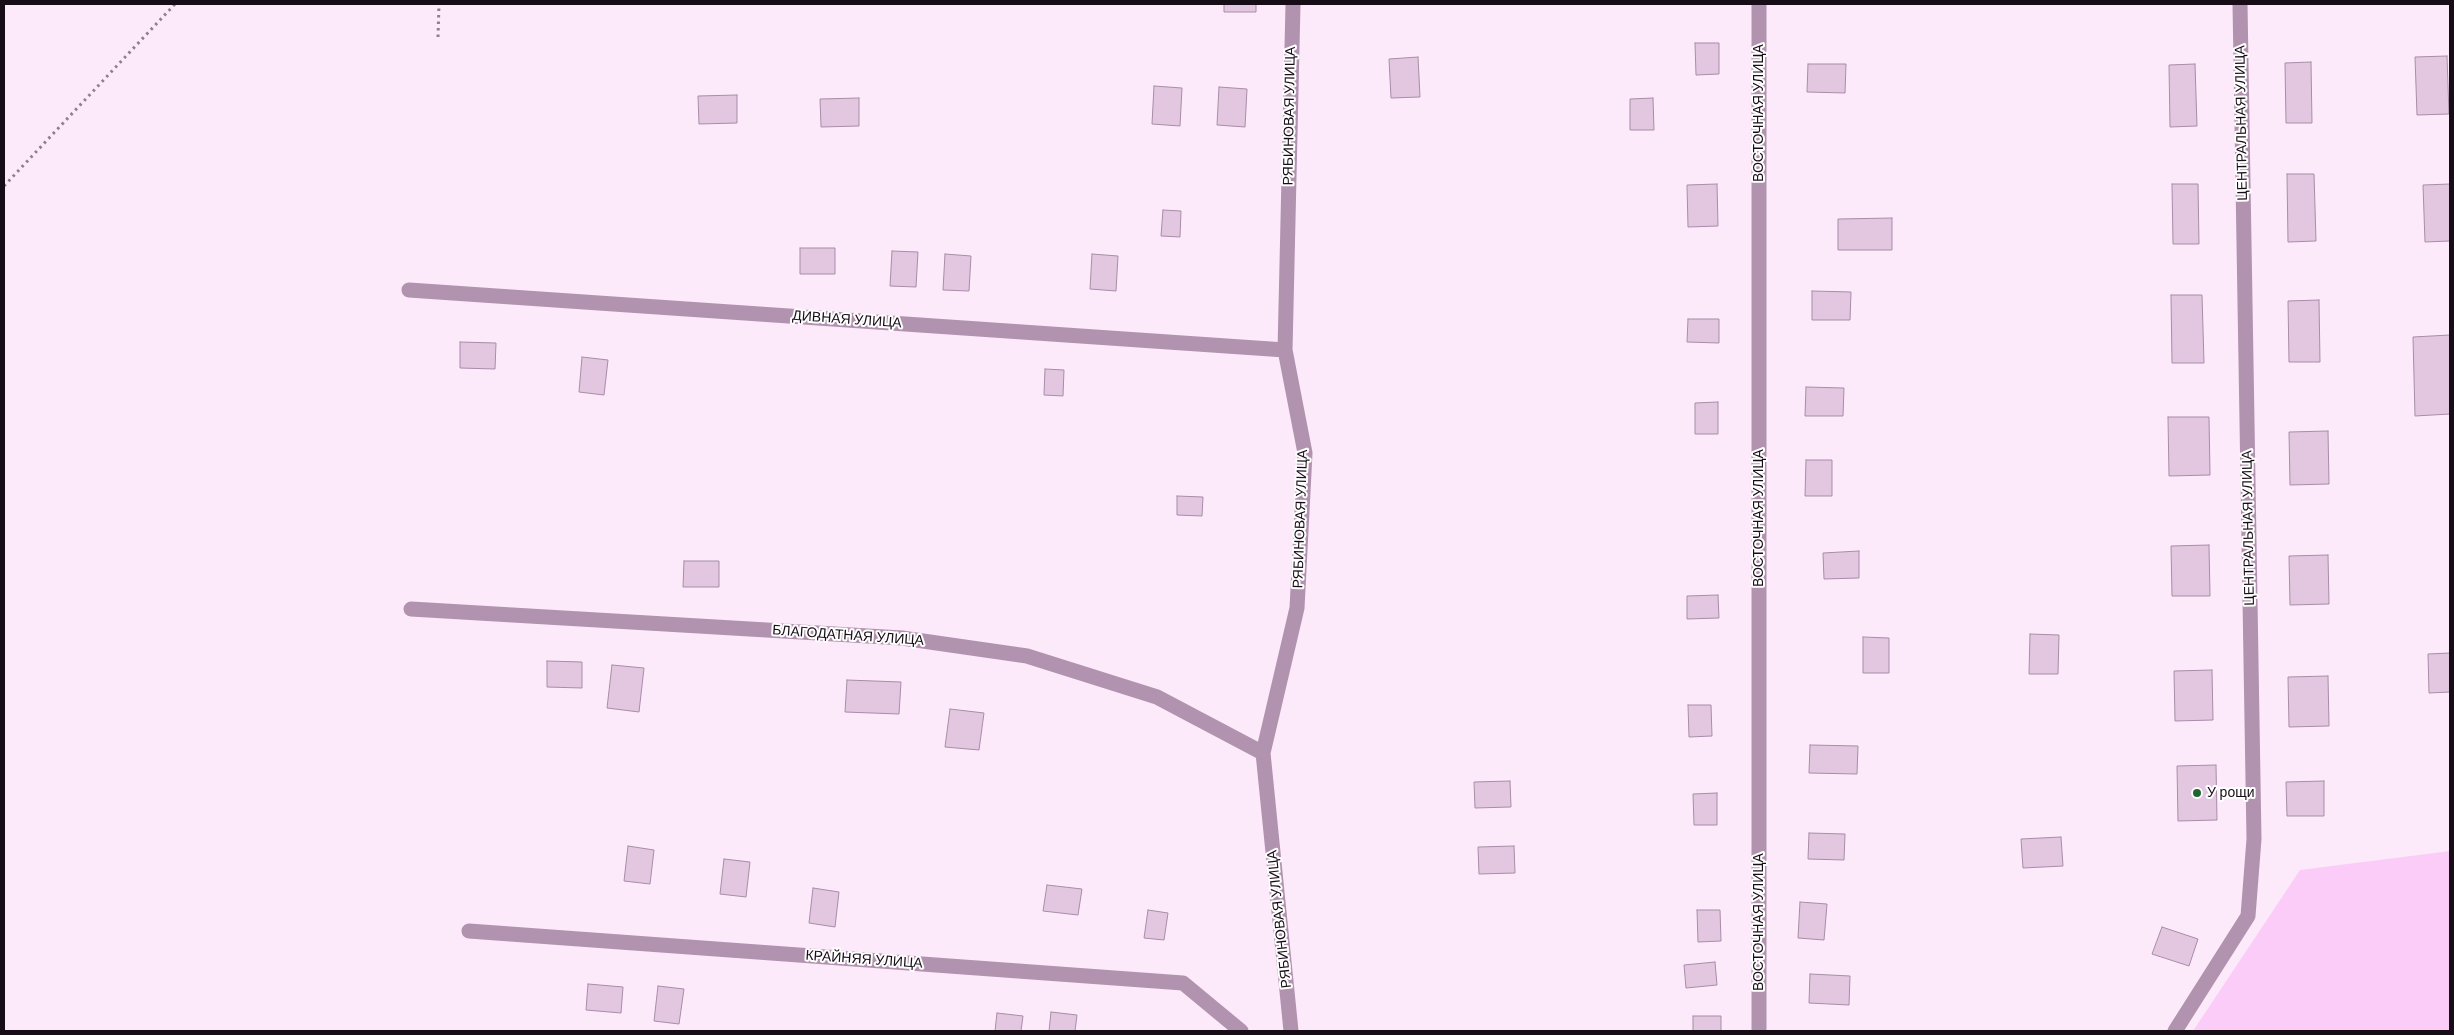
<!DOCTYPE html>
<html>
<head>
<meta charset="utf-8">
<style>
	body { margin:0 }
	#map { position:relative; width:2454px; height:1035px; overflow:hidden; background:#fceafa; font-family:"DM Sans",sans-serif }
	canvas { display:block }
	.frame { position:absolute; inset:0; border:5px solid #170d16; pointer-events:none }
</style>
</head>
<body>
<div id="map">
<canvas width="2454" height="1035"></canvas>
<div class="frame"></div>
</div>
<script>
const ctx = document.querySelector('canvas').getContext('2d');
ctx.lineJoin = 'round';
function fillPath(path, color) { ctx.fillStyle = color; ctx.fill(path, 'evenodd'); }
const toPath = rows => new Path2D(rows.map(r => 'M' + r).join(''));
function strokePath(path, color, width, dash) { ctx.strokeStyle = color; ctx.lineWidth = width; ctx.lineCap = dash ? 'butt' : 'round'; ctx.setLineDash(dash || []); ctx.stroke(path); }
function write(font, color, halo, rows, align = 'center') {
  ctx.font = font + ' "DM Sans",sans-serif'; ctx.lineWidth = 4; ctx.setLineDash([]); ctx.textBaseline = 'middle'; ctx.strokeStyle = halo; ctx.fillStyle = color; for (const [text, x, y, turn = 0] of rows) {
    ctx.save(); ctx.translate(x, y); ctx.rotate((+turn || 0) * Math.PI / 180); ctx.textAlign = isNaN(turn) ? turn : align; if (halo) ctx.strokeText(text, 0, 0); ctx.fillText(text, 0, 0); ctx.restore();
  }
}
fillPath(toPath([
	[2450,851,2450,1031,2193,1031,2300,870]
]), '#fbccf8');
const building = toPath([
	[1224,4,1256,4,1256,12,1224,12,1224,4],
	[1695,43,1719,43,1719,74,1696,75,1695,43],
	[2447,56,2449,114,2417,115,2415,57,2447,56],
	[1418,57,1420,97,1391,98,1389,59,1418,57],
	[2311,62,2312,123,2286,123,2285,63,2311,62],
	[1808,64,1846,64,1845,93,1807,92,1808,64],
	[2195,64,2197,126,2170,127,2169,65,2195,64],
	[1154,86,1182,88,1180,126,1152,124,1154,86],
	[1219,87,1247,89,1245,127,1217,125,1219,87],
	[737,95,737,123,699,124,698,96,737,95],
	[859,98,859,126,821,127,820,99,859,98],
	[1653,98,1654,130,1630,130,1630,99,1653,98],
	[2287,174,2314,174,2316,241,2288,242,2287,174],
	[1717,184,1718,226,1688,227,1687,185,1717,184],
	[2172,184,2198,184,2199,244,2173,244,2172,184],
	[2450,184,2450,241,2425,242,2423,185,2450,184],
	[1163,210,1181,211,1180,237,1161,236,1163,210],
	[1892,218,1892,250,1838,250,1838,219,1892,218],
	[800,248,835,248,835,274,800,274,800,248],
	[892,251,918,252,916,287,890,286,892,251],
	[945,254,971,256,969,291,943,290,945,254],
	[1092,254,1118,256,1116,291,1090,289,1092,254],
	[1812,291,1851,292,1850,320,1812,320,1812,291],
	[2171,295,2202,295,2204,363,2172,363,2171,295],
	[2319,300,2320,362,2289,362,2288,301,2319,300],
	[1688,319,1719,319,1719,343,1687,342,1688,319],
	[2450,335,2450,414,2415,416,2413,337,2450,335],
	[460,342,496,343,495,369,460,368,460,342],
	[582,357,608,360,604,395,579,392,582,357],
	[1045,369,1064,370,1063,396,1044,395,1045,369],
	[1806,387,1844,388,1843,416,1805,416,1806,387],
	[1718,402,1718,434,1695,434,1695,403,1718,402],
	[2168,417,2209,417,2210,475,2169,476,2168,417],
	[2328,431,2329,484,2290,485,2289,432,2328,431],
	[1806,460,1832,460,1832,496,1805,496,1806,460],
	[1177,496,1203,497,1202,516,1177,515,1177,496],
	[2209,545,2210,596,2172,596,2171,546,2209,545],
	[1859,551,1859,578,1824,579,1823,553,1859,551],
	[2328,555,2329,604,2290,605,2289,556,2328,555],
	[684,561,719,561,719,587,683,587,684,561],
	[1718,595,1719,618,1687,619,1687,596,1718,595],
	[2030,634,2059,635,2058,674,2029,674,2030,634],
	[1863,637,1889,638,1889,673,1863,673,1863,637],
	[2450,653,2450,692,2429,693,2428,654,2450,653],
	[547,661,582,662,582,688,547,687,547,661],
	[612,665,644,668,639,712,607,708,612,665],
	[2212,670,2213,720,2175,721,2174,671,2212,670],
	[2328,676,2329,726,2289,727,2288,677,2328,676],
	[847,680,901,682,899,714,845,712,847,680],
	[1688,705,1711,705,1712,736,1689,737,1688,705],
	[950,709,984,713,979,750,945,747,950,709],
	[1810,745,1858,746,1857,774,1809,773,1810,745],
	[2216,765,2217,820,2178,821,2177,766,2216,765],
	[1510,781,1511,807,1475,808,1474,782,1510,781],
	[2324,781,2324,816,2287,816,2286,782,2324,781],
	[1717,793,1717,825,1694,825,1693,794,1717,793],
	[1809,833,1845,834,1844,860,1808,859,1809,833],
	[2061,837,2063,866,2023,868,2021,839,2061,837],
	[628,846,654,850,650,884,624,881,628,846],
	[1514,846,1515,873,1479,874,1478,847,1514,846],
	[724,859,750,862,746,897,720,894,724,859],
	[1047,885,1082,889,1078,915,1043,911,1047,885],
	[813,888,839,892,835,927,809,923,813,888],
	[1800,902,1827,904,1824,940,1798,938,1800,902],
	[1148,910,1168,913,1164,940,1144,938,1148,910],
	[1697,910,1720,910,1721,941,1698,942,1697,910],
	[2162,927,2198,939,2189,966,2152,954,2162,927],
	[1715,962,1717,985,1686,988,1684,965,1715,962],
	[1810,974,1850,976,1849,1005,1809,1003,1810,974],
	[588,984,623,987,621,1013,586,1010,588,984],
	[658,986,684,989,679,1024,654,1021,658,986],
	[1051,1012,1077,1015,1075,1031,1049,1031,1051,1012],
	[997,1013,1023,1016,1021,1031,995,1031,997,1013],
	[1693,1016,1721,1016,1721,1031,1693,1031,1693,1016]
]);
fillPath(building, '#e3c7e1');
strokePath(building, '#a78da6', 1);
strokePath(toPath([
	[438,37,439,4],
	[4,186,175,4]
]), '#8e7f8c', 3, [2.5, 4]);
strokePath(toPath([
	[1759,4,1759,1031],
	[409,290,1285,350],
	[411,609,902,638,1027,656,1157,697,1263,753],
	[469,931,1183,983,1241,1031],
	[1291,1031,1263,753,1297,608,1305,453,1285,350,1293,4],
	[2175,1031,2248,916,2254,839,2240,4]
]), '#b193af', 15);
for (const [x, y, r, color] of [
	[2197,793,5,"#206531"]
]) { const dot = new Path2D(); dot.arc(x, y, r, 0, 2 * Math.PI); ctx.fillStyle = color; ctx.fill(dot); strokePath(dot, '#fefefe', 2); }
write('14px', '#170d16', '#fefefe', [
	["ВОСТОЧНАЯ УЛИЦА",1759,113,-90],
	["РЯБИНОВАЯ УЛИЦА",1290,116,-89],
	["ЦЕНТРАЛЬНАЯ УЛИЦА",2242,123,-91],
	["ДИВНАЯ УЛИЦА",847,320,4],
	["ВОСТОЧНАЯ УЛИЦА",1759,518,-90],
	["РЯБИНОВАЯ УЛИЦА",1301,519,-88],
	["ЦЕНТРАЛЬНАЯ УЛИЦА",2249,528,-91],
	["БЛАГОДАТНАЯ УЛИЦА",848,636,4],
	["РЯБИНОВАЯ УЛИЦА",1280,919,-96],
	["ВОСТОЧНАЯ УЛИЦА",1759,922,-90],
	["КРАЙНЯЯ УЛИЦА",864,960,4]
]);
write('14px', '#170d16', '#fefefe', [
	["У рощи",2207,793]
], 'left');
</script>
</body>
</html>
